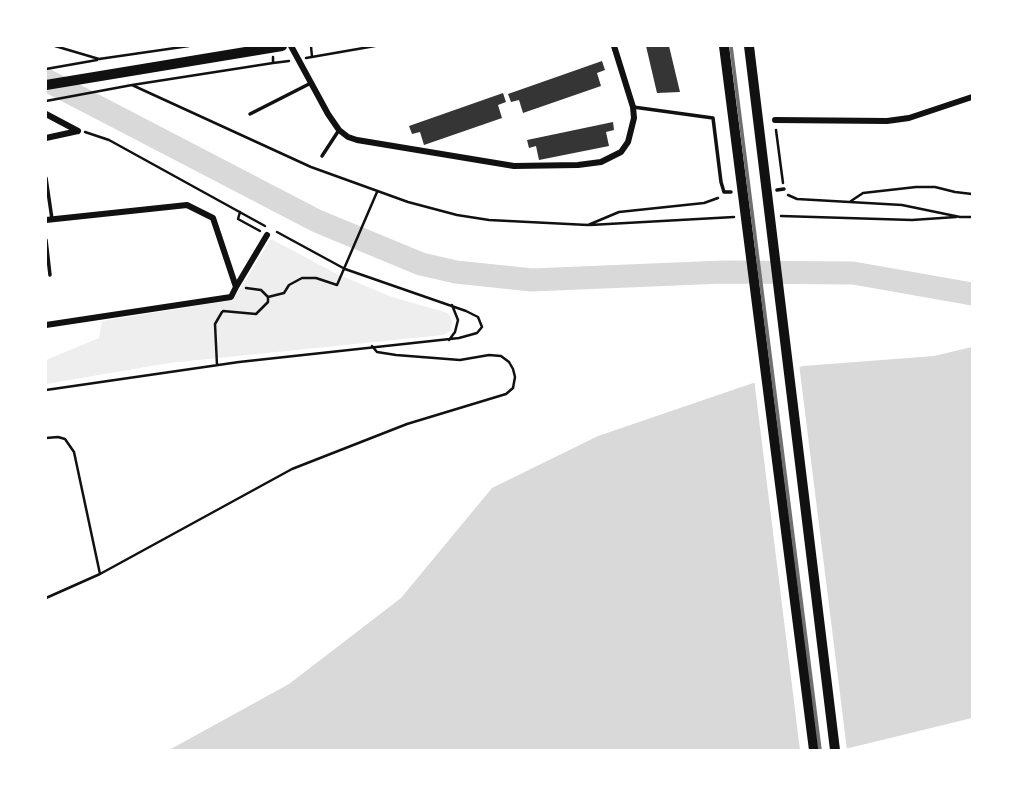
<!DOCTYPE html>
<html>
<head>
<meta charset="utf-8">
<style>
	body { margin:0 }
	#map { position:relative; width:1018px; height:796px; overflow:hidden; background:#fff; font-family:Overpass,sans-serif }
	canvas { display:block }
	.frame { position:absolute; inset:0; border:47px solid #fff; pointer-events:none }
</style>
</head>
<body>
<div id="map">
<canvas width="1018" height="796"></canvas>
<div class="frame"></div>
</div>
<script>
const ctx = document.querySelector('canvas').getContext('2d');
ctx.lineJoin = 'round';
function fillPath(path, color) { ctx.fillStyle = color; ctx.fill(path, 'evenodd'); }
const toPath = rows => new Path2D(rows.map(r => 'M' + r).join(''));
function strokePath(path, color, width, dash) { ctx.strokeStyle = color; ctx.lineWidth = width; ctx.lineCap = dash ? 'butt' : 'round'; ctx.setLineDash(dash || []); ctx.stroke(path); }
fillPath(toPath([
	[271,239,339,275,392,297,448,313,452,321,450,331,443,335,169,363,46,384,46,360,99,338,102,321,233,300]
]), '#eee');
fillPath(toPath([
	[972,347,972,718,841,750,169,750,289,684,401,598,492,488,598,436,803,366,934,356]
]), '#d9d9d9');
fillPath(toPath([
	[799,364,847,750,800,750,754,379]
]), '#fff');
strokePath(toPath([
	[46,80,317,221,421,264,456,272,532,280,723,272,853,273,972,294]
]), '#d9d9d9', 23);
fillPath(toPath([
	[646,46,669,46,680,92,657,93],
	[602,61,605,70,597,73,601,86,523,113,519,100,511,102,508,94],
	[503,93,506,102,498,105,502,118,424,145,420,132,412,134,409,126],
	[613,122,614,130,606,132,609,146,539,160,536,146,529,148,527,140]
]), '#353535');
strokePath(toPath([
	[55,46,99,59,189,46],
	[311,46,312,57],
	[273,57,273,63,289,61],
	[306,58,375,46],
	[46,69,97,60],
	[132,85,311,167,408,202,457,215,489,220,588,225,619,212,704,203,718,198],
	[46,101,132,85,273,63],
	[776,130,783,183],
	[85,132,109,140,265,226],
	[788,195,797,199,902,205,960,217,972,217],
	[851,201,863,193,916,187,935,187,955,192,972,194],
	[240,212,238,219,260,231],
	[781,216,912,220,956,217],
	[590,225,734,217],
	[268,297,284,293,289,285,302,278,316,278,337,285,377,192],
	[223,311,256,314,268,302,268,297,261,290,246,288],
	[449,340,455,332,458,320,452,305],
	[217,365,215,324,222,312],
	[46,390,239,362,459,338,477,333,482,327,478,317,466,311,345,269,277,232],
	[46,438,58,437,65,439,74,452,100,574],
	[46,598,100,574,292,469,407,424,506,394,513,388,515,377,513,369,509,362,501,356,489,355,460,360,396,355,377,352,372,346]
]), '#111', 2.5);
strokePath(toPath([
	[633,107,713,118,721,182,724,192,731,192],
	[250,114,311,83],
	[322,156,339,130],
	[46,178,52,219],
	[777,190,784,189],
	[46,240,50,275]
]), '#111', 3.5);
strokePath(toPath([
	[291,46,328,114,339,130,348,137,357,140,514,166,578,165,601,162,621,152,628,142,634,118,633,107,614,46],
	[46,114,78,131],
	[775,120,887,121,909,118,972,97],
	[46,138,78,131],
	[46,220,187,205,213,218,236,287,267,235],
	[46,325,231,297,236,287]
]), '#111', 6);
strokePath(toPath([
	[724,46,814,750],
	[749,46,835,750]
]), '#111', 10);
strokePath(toPath([
	[46,85,282,46]
]), '#111', 10);
strokePath(toPath([
	[731,46,820,750]
]), '#707070', 3.5);
</script>
</body>
</html>
